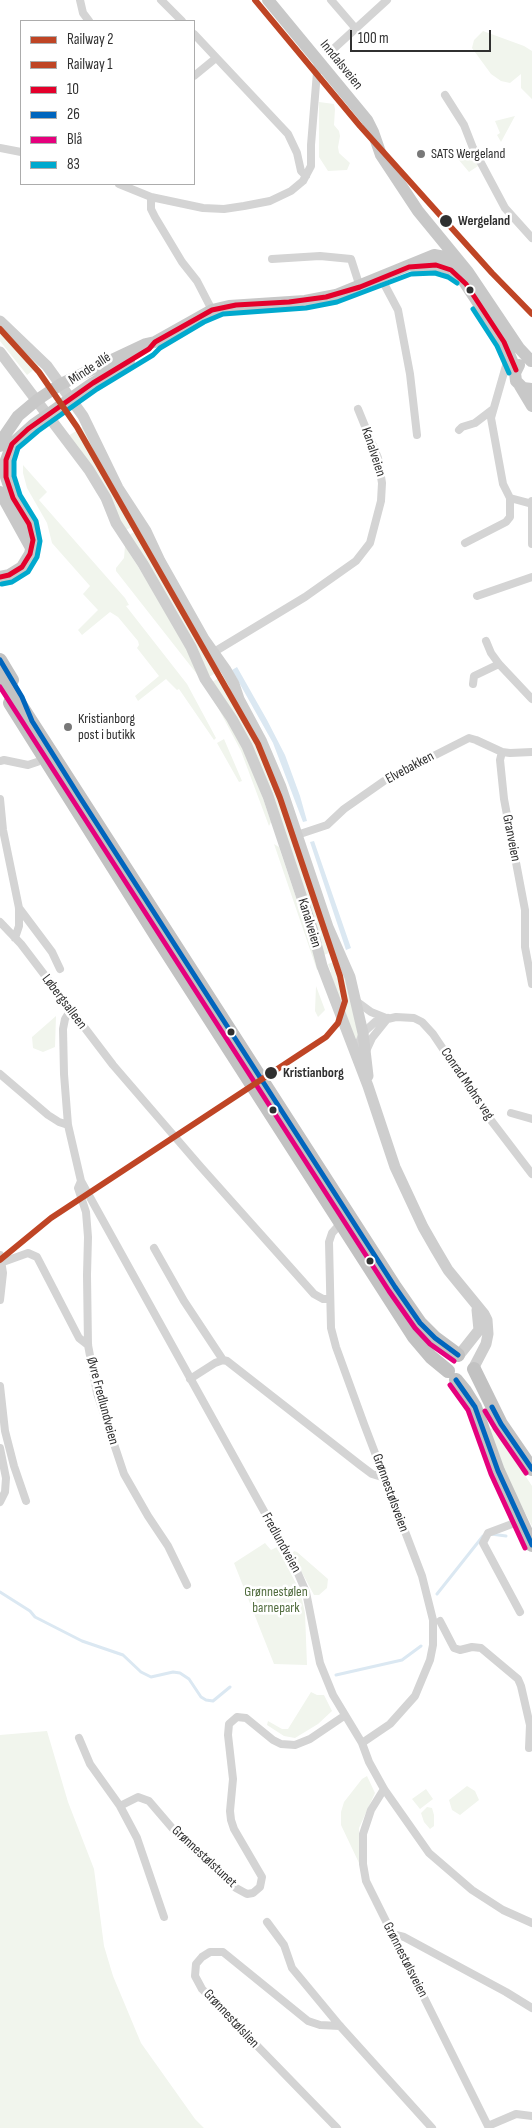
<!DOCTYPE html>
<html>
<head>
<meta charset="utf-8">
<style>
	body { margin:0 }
	#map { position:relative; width:532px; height:2128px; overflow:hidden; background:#fff; font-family:"Sofia Sans Condensed",sans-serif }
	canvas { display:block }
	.legend { position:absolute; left:20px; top:20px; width:175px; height:165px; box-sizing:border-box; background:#fff; border:1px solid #acacac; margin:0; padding:6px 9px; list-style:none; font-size:15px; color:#303030 }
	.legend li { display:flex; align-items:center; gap:10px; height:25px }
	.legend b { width:25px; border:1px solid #acacac }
	.scale { position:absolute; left:350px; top:30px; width:141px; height:22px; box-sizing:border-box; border:2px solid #303030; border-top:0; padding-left:6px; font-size:15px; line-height:18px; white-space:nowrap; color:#303030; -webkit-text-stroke:4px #fff; paint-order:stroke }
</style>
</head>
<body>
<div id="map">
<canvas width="532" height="2128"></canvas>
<ul class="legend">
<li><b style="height:6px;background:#bf4525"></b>Railway 2</li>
<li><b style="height:6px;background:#bf4525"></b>Railway 1</li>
<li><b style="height:6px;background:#e4002b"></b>10</li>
<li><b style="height:6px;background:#0065bd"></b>26</li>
<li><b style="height:6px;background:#e5007d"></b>Blå</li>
<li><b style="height:6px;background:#00a9ce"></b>83</li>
</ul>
<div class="scale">100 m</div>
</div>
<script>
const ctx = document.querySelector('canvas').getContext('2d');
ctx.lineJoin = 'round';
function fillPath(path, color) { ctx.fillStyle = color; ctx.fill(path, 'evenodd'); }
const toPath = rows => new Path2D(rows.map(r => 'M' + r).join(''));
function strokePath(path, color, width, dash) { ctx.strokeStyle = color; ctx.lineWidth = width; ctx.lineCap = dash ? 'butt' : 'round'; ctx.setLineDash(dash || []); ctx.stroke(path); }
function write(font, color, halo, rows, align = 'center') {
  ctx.font = font + ' "Sofia Sans Condensed",sans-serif'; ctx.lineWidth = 5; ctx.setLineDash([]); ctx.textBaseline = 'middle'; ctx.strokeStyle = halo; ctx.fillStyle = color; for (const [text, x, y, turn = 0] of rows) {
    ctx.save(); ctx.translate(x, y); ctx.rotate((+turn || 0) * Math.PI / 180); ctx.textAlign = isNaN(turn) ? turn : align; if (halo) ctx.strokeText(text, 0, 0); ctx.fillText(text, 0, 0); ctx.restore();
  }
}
fillPath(toPath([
	[483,31,524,46,532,51,532,99,521,88,521,74,510,83,501,81,491,74,472,48,474,40],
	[319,102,334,104,335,109,334,125,339,131,340,136,338,147,339,153,350,163,347,170,328,171,319,157],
	[515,116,501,142,497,135,500,133,495,121],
	[468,152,472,155,478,166,469,172,458,159,464,153],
	[0,325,41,364,27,375,0,341],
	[84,426,139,523,124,531,68,436],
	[23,465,47,492,39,500,125,598,129,605,126,606,187,684,216,738,214,740,179,689,177,690,166,679,138,701,135,696,159,676,137,648,139,645,138,641,118,617,110,612,82,635,78,630,98,610,83,594,90,586,52,543,47,523,27,488,23,473],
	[142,528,223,669,207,678,127,536],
	[125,546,186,643,200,678,116,571,116,568,124,558],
	[226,674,262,746,337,950,321,956,271,796,210,683],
	[214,700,248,755,271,822,269,826,241,751],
	[224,739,242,781,239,782,217,743],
	[274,844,279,847,320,969,317,970],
	[337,961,339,968,344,967,360,1031,355,1043,327,973,331,972,328,964],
	[316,986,325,1010,318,1017,315,1011],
	[56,1016,55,1047,43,1052,33,1048,32,1037],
	[494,1428,532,1486,532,1526,505,1474,488,1429],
	[265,1543,271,1550,277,1547,300,1591,305,1613,307,1665,274,1664,234,1563],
	[294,1551,297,1552,328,1579,327,1588,319,1595,314,1595,292,1554],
	[311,1692,317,1695,324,1695,332,1711,318,1724,295,1738,284,1736,267,1725,268,1721,282,1729,288,1729],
	[47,1731,68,1802,94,1869,104,1946,113,1976,141,2043,195,2119,204,2128,0,2128,0,1735],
	[367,1776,375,1793,359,1828,359,1863,341,1825,341,1812,344,1802,362,1779],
	[467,1786,475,1791,479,1800,460,1815,452,1810,449,1800],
	[426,1789,433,1799,420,1809,412,1799],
	[427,1807,432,1808,434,1815,434,1826,430,1829,424,1822,421,1813]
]), '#f1f5ed');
fillPath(toPath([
	[237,667,267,720,285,755,300,796,307,821,303,822,273,743,232,670],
	[314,841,351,948,346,950,310,842]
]), '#dbe8f2');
strokePath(toPath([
	[491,1534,506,1536],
	[0,1592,30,1611,35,1617,82,1641,123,1655,141,1672,151,1677,173,1672,180,1673,189,1679,201,1697,206,1700,213,1701,230,1687],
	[437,1594,483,1536],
	[336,1675,402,1660,421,1646]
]), '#dbe8f2', 3);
strokePath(toPath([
	[80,0,83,13,89,21],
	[161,0,182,21],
	[331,0,356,29],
	[194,34,288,134,297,153,301,171,306,176],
	[329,53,387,0],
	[194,76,216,58],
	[445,95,464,125,473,148,505,208,532,238],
	[0,148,21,152],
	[119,184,151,197,203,208,224,209,244,206,270,201,291,191,303,181,311,166,311,145,318,60],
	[151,197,151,209,155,217,182,262,197,281,212,310],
	[272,259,320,256,351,259,360,287],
	[381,278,398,310,410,374,417,435],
	[459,430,462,427,475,423,492,410],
	[510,498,532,504],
	[532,501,532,544],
	[465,543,506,522,510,517,510,498,503,484,491,418,507,362],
	[477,596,532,577],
	[486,641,491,653,499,664,532,699],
	[214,652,305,597,356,561,370,543,381,501,382,483,378,458,358,409],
	[473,684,474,676,499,664],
	[502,752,500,760,504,799,525,910,525,947,532,984],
	[0,761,4,760,28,765,37,762],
	[0,799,3,830,19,908,19,926,15,938],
	[297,835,327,825,344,809,384,781,469,738,476,740,502,752,510,753,532,752],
	[19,908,52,952,60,969],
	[0,922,21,944,113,1065,200,1166,314,1294,323,1299,330,1299],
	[356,1001,371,1012,386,1018],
	[70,1011,65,1019,63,1029,64,1074,68,1125,81,1181,296,1569,306,1592,320,1663,333,1695,362,1743,369,1762,384,1789,429,1853,472,1890,503,1910,532,1923],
	[366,1051,372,1038,388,1018],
	[355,1052,363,1033,375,1022,396,1017,414,1018,422,1022,433,1034,490,1119,532,1174],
	[0,1074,48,1115,59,1122,68,1125],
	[511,1113,532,1119],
	[81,1181,78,1188,86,1212,88,1237,87,1275,88,1345,97,1393,124,1474,148,1516,168,1546,187,1585],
	[341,1223,332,1233,329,1242,331,1328,336,1347,364,1424,422,1576,433,1620,433,1645,430,1660,415,1696,390,1724,362,1743],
	[154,1248,184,1301,223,1360],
	[0,1255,3,1273,0,1300],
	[3,1262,28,1253,37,1257,79,1338,88,1345],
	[190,1379,215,1363,223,1360,227,1361,360,1465,372,1474,385,1478],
	[0,1386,5,1431,14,1466,26,1501],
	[0,1448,6,1478,5,1492,0,1502],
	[512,1524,488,1533,483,1543,520,1612],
	[440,1621,454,1648,460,1650,472,1647,481,1648,518,1679,521,1686,530,1725,529,1748],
	[79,1738,90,1764,120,1806,137,1838,164,1917],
	[384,1789,371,1810,363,1834,363,1864,366,1881,489,2128],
	[120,1806,138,1797,149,1801,179,1836,236,1888,247,1894,253,1893,260,1887,262,1877,234,1829,231,1820,230,1811,233,1779,228,1735,229,1724,237,1717,246,1718,273,1740,281,1744,295,1745,310,1739,344,1716],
	[267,1922,284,1945,292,1968,340,2026,432,2128],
	[392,1934,404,1937,506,1992,532,2008],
	[488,2126,516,2114,532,2116],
	[337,2128,202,1989,195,1976,196,1964,202,1957,210,1952,223,1952,308,2021,320,2025,340,2026]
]), '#d4d4d4', 8);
strokePath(toPath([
	[0,321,47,366,83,416,118,488,146,531,160,561,204,639,226,670,234,684,239,699,261,740,281,787,328,927,350,977,363,1033,368,1076],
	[0,352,89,470,106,498,116,523,143,564,191,647,205,679,232,719,247,746,268,796,312,928,322,966,368,1086,395,1167,423,1227,435,1248,448,1270,484,1314,487,1320,488,1334,486,1344,474,1367],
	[460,1354,479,1330,477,1310]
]), '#cecece', 11);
strokePath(toPath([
	[268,0,367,120,373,132,381,155,418,211,468,272,519,348,531,361],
	[414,266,442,266,451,270,461,277,504,342,516,370],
	[519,365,515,373,516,381,523,388,532,389],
	[520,386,532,406],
	[0,446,5,435,18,416,37,400,61,384,146,344,155,342,212,310,229,306,305,301,336,295,434,255,450,258,468,272],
	[0,492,30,546],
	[0,577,9,575,22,567,30,554,33,540,29,524,13,498,6,477,6,460,12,444,33,425,93,383,129,361]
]), '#c8c8c8', 12);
strokePath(toPath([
	[0,660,12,680],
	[0,673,395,1287,420,1323,435,1338,458,1355],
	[10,703,157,937,414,1337,431,1357,448,1371],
	[474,1369,501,1424,532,1469],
	[456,1380,465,1391,475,1407,498,1471,532,1545]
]), '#c2c2c2', 14);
strokePath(toPath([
	[213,1109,230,1100]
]), '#bcbcbc', 1);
strokePath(toPath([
	[0,577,9,575,22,567,30,554,33,540,29,524,13,498,6,477,6,460,12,444,28,429,93,383,149,349,155,342,212,310,236,305,289,302,326,297,360,287,409,267,436,265,451,270,466,284,504,342,516,370]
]), '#e4002b', 5);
strokePath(toPath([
	[0,660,22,697,32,721,79,796,395,1287,420,1323,435,1338,458,1355],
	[456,1380,475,1407,498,1471,532,1545],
	[492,1407,501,1424,532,1469]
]), '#0065bd', 5);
strokePath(toPath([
	[0,687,389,1291,415,1328,430,1344,454,1361],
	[450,1385,468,1410,491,1474,525,1548],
	[485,1411,495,1428,526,1473]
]), '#e5007d', 5);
strokePath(toPath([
	[473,309,497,346,509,373],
	[2,584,12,582,28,572,37,557,40,541,36,521,20,495,14,476,14,461,18,448,38,431,97,389,153,355,160,348,204,322,223,314,306,308,337,302,411,274,435,273,448,277,457,283]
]), '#00a9ce', 5);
strokePath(toPath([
	[0,329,39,372,77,427,258,744,280,798,340,976,345,1001,338,1023,326,1037,51,1218,0,1260]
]), '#bf4525', 6);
strokePath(toPath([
	[255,0,360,126,492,273,532,314]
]), '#bf4525', 6);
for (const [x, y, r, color] of [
	[421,154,5,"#787878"],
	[446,221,7,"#303030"],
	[470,290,4.5,"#303030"],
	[68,727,5,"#787878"],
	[231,1032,4.5,"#303030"],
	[271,1073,7,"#303030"],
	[273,1110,4.5,"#303030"],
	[370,1261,4.5,"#303030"]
]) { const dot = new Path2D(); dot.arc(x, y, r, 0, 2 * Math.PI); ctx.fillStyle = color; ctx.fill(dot); strokePath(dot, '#fff', 2); }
write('14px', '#303030', '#fff', [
	["Inndalsveien",341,65,51],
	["Minde allé",90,369,-33],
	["Kanalveien",373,452,72],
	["Elvebakken",410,768,-28],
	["Granveien",511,838,79],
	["Kanalveien",309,923,73],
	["Løbergsalleen",64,1002,53],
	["Conrad Mohrs veg",467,1084,56],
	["Øvre Fredlundveien",102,1401,75],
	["Grønnestølsveien",390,1493,70],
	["Fredlundveien",281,1543,61],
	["Grønnestølstunet",204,1857,43],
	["Grønnestølsveien",405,1960,63],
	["Grønnestølslien",231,2019,47]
]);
write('14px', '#303030', '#fff', [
	["SATS Wergeland",431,154],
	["Kristianborg",78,719],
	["post i butikk",78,735]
], 'left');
write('bold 14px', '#303030', '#fff', [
	["Wergeland",458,221],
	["Kristianborg",283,1073]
], 'left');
write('14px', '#516c3e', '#fff', [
	["Grønnestølen",276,1592],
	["barnepark",276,1608]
]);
</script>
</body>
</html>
